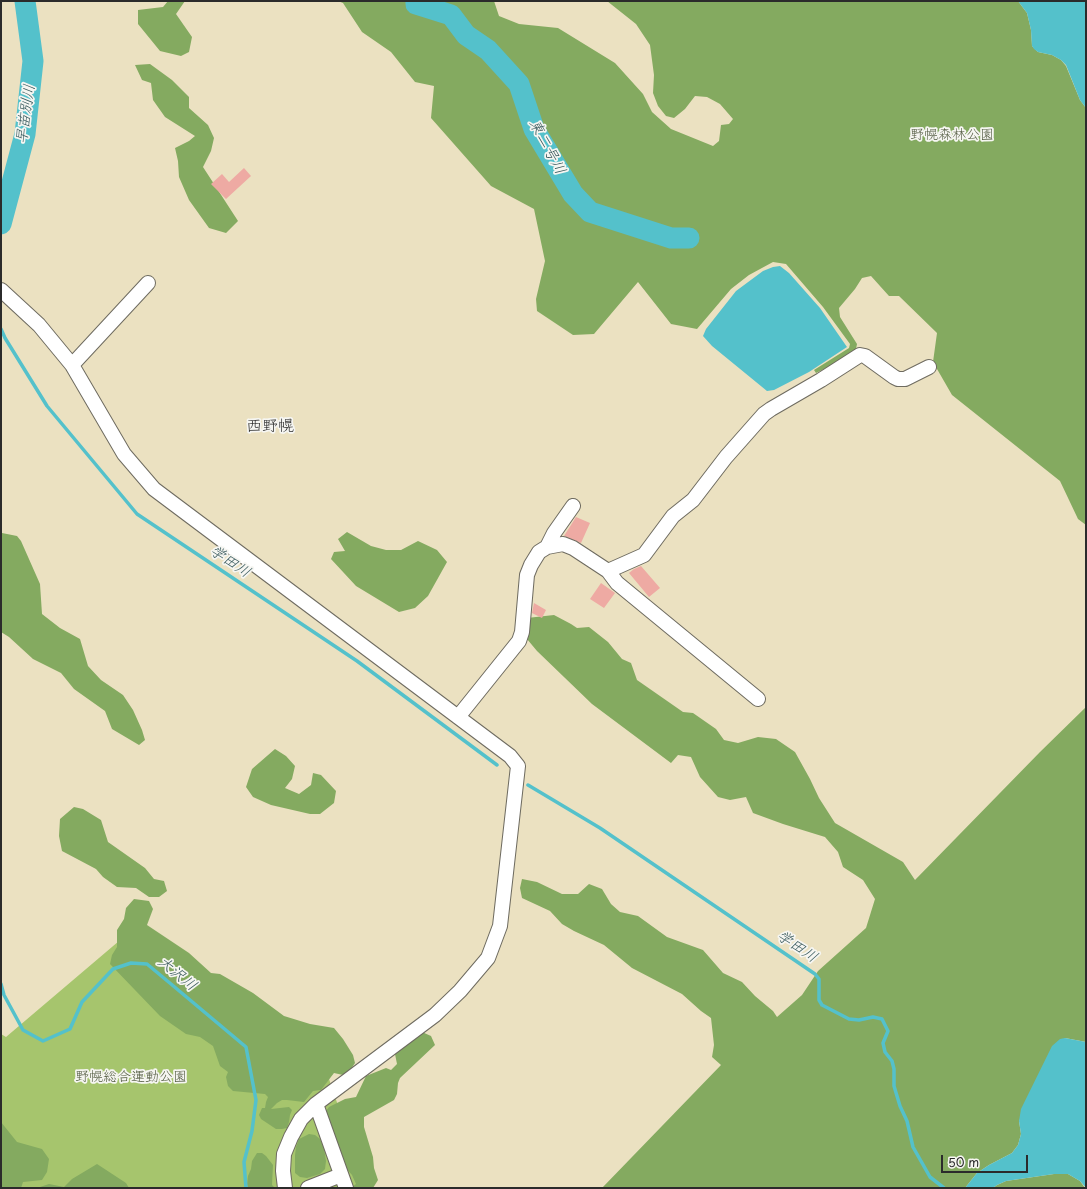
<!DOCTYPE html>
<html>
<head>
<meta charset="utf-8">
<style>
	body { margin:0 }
	#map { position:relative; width:1087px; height:1189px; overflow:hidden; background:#ebe1c1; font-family:"Playpen Sans",sans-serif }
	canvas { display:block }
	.frame { position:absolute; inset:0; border:2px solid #2b2b2b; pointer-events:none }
	.scale { position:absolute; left:941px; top:1155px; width:87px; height:18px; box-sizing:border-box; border:2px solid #2b2b2b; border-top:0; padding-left:5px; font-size:12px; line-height:14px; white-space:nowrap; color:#2b2b2b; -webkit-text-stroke:3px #f6f6f2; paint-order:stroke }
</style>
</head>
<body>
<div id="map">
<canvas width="1087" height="1189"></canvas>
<div class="frame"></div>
<div class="scale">50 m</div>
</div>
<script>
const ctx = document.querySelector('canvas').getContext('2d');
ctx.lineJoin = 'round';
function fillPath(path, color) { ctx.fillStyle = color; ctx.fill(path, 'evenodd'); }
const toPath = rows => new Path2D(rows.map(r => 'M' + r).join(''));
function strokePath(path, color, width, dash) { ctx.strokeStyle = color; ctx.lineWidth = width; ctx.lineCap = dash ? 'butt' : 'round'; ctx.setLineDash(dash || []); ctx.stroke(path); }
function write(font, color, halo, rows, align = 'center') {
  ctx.font = font + ' "Playpen Sans","Klee One",sans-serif'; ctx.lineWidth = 3.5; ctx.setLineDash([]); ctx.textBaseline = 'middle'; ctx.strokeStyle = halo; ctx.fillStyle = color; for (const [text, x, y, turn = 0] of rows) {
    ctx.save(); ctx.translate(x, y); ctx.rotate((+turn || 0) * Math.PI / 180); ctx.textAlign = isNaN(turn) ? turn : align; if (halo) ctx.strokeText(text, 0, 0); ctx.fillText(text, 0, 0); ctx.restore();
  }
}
fillPath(toPath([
	[119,941,329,1079,366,1188,1,1188,1,1034,6,1037]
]), '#a6c56d');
fillPath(toPath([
	[168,1,185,1,176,14,192,37,189,52,181,56,160,51,138,24,138,10,163,7],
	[338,1,494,1,499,16,519,24,558,28,615,63,643,94,652,112,671,129,713,146,719,141,721,125,729,124,733,119,720,104,707,97,695,96,685,109,674,118,666,116,658,106,653,93,654,75,650,45,636,24,607,1,1018,1,1027,13,1031,30,1032,46,1038,52,1052,55,1061,60,1066,66,1080,100,1086,108,1086,525,1078,519,1060,481,952,395,933,362,937,333,899,296,889,296,871,276,862,278,855,289,839,308,840,317,857,344,855,354,816,373,814,370,849,348,850,344,823,307,786,264,773,262,749,275,731,289,697,329,671,324,638,282,594,334,573,335,537,311,536,299,545,261,534,209,491,186,431,118,434,86,415,82,391,52,362,32,343,3],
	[150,64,172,80,189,97,189,108,208,125,214,138,211,151,203,167,238,221,226,233,209,228,189,200,179,177,178,161,175,148,189,141,195,136,165,117,153,100,151,83,142,80,135,65],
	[347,532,371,546,386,550,401,550,418,541,437,550,447,562,428,596,415,608,399,612,356,586,331,559,334,552,345,551,338,539],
	[2,533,17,536,21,541,40,584,42,614,60,628,80,639,88,666,101,680,123,695,133,710,142,730,145,740,139,745,112,729,105,711,74,689,61,673,33,659,9,637,1,632,1,535],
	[554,615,571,624,577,628,589,627,608,642,622,659,631,663,637,680,683,712,693,713,716,729,724,740,738,743,758,737,776,739,795,752,810,779,819,798,835,823,903,862,915,880,1040,752,1086,707,1086,1042,1065,1038,1019,1121,1021,1134,1018,1145,1012,1153,989,1165,977,1173,965,1188,602,1188,721,1065,712,1057,714,1045,711,1018,701,1011,682,994,632,968,604,945,574,931,562,924,550,911,522,898,520,888,522,879,537,882,562,894,578,894,589,884,602,889,611,904,620,912,638,916,667,937,703,950,723,973,742,982,755,996,773,1011,777,1017,802,995,818,971,866,928,875,899,863,880,843,867,838,852,825,837,783,824,753,813,746,797,730,800,718,797,700,777,691,757,678,755,671,763,592,704,537,651,527,639,527,618],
	[275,749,286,756,295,766,292,779,285,788,299,794,311,785,313,773,321,775,336,791,334,803,320,814,310,814,271,805,253,797,246,787,252,769],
	[74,807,83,809,101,820,108,842,145,868,154,879,164,881,167,891,159,897,149,897,136,888,117,887,103,877,96,869,62,851,59,836,60,819],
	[134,899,149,901,153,909,147,925,189,953,211,973,220,974,253,993,284,1016,310,1024,334,1028,343,1039,353,1055,355,1063,351,1069,343,1075,334,1073,321,1090,313,1091,304,1102,287,1100,282,1100,277,1103,271,1109,289,1107,292,1110,290,1115,289,1122,287,1128,282,1129,276,1129,261,1119,259,1115,262,1108,265,1108,266,1102,268,1097,265,1094,233,1091,228,1086,226,1077,228,1072,220,1066,213,1046,200,1037,186,1034,160,1016,110,964,112,955,117,947,117,930,124,919,126,908],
	[422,1032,431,1036,435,1045,400,1078,398,1083,397,1094,394,1100,364,1117,364,1127,373,1157,374,1168,378,1180,373,1188,351,1188,356,1184,352,1175,345,1167,337,1148,336,1137,329,1124,326,1111,329,1107,345,1099,356,1097,366,1076,386,1068,391,1070,397,1064,395,1054,398,1048],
	[1,1122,17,1142,42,1149,49,1159,47,1172,42,1180,23,1182,21,1188,1,1188],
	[309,1134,315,1135,320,1139,324,1148,326,1161,325,1169,320,1174,307,1178,300,1177,295,1173,295,1155,296,1147,299,1139],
	[257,1153,262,1153,266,1156,273,1165,272,1185,275,1188,248,1188,247,1184,248,1176,251,1169,252,1161],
	[97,1164,126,1183,129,1188,37,1188,49,1184,64,1187,72,1179],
	[1054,1174,1068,1174,1080,1181,1085,1188,993,1188,997,1185,1006,1181]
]), '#84aa60');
fillPath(toPath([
	[1018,1,1086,1,1086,108,1080,100,1066,65,1061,60,1052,55,1038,52,1034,49,1032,46,1031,30,1027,13],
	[780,266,789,273,820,308,847,347,809,372,774,390,767,391,712,346,703,336,706,329,736,291,763,271,773,267],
	[1065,1038,1086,1042,1086,1188,1080,1181,1068,1174,1054,1174,1006,1181,997,1185,993,1188,965,1188,977,1173,989,1165,1012,1153,1018,1145,1021,1134,1019,1121,1021,1109,1052,1046,1060,1039]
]), '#54c1cb');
strokePath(toPath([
	[1,329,5,338,47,406,137,514,357,661,497,765],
	[528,785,600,828,815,974,819,979,819,1000,822,1005,849,1019,859,1020,873,1017,882,1019,888,1031,883,1043,885,1052,892,1061,894,1069,894,1086,900,1106,907,1121,913,1147,930,1177,944,1188],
	[1,984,4,995,23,1030,43,1041,70,1029,82,1002,113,969,131,963,147,964,171,984,246,1047,256,1100,252,1131,244,1162,246,1188]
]), '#54c1cb', 3.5);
strokePath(toPath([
	[416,1,416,4,451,15,466,35,488,50,519,84,534,129,573,194,590,212,671,238,689,238],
	[1,224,25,134,33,61,25,1]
]), '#54c1cb', 21);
fillPath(toPath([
	[244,168,251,176,226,199,211,184,222,174,229,182],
	[576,517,590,523,581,543,564,536],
	[641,566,660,588,649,597,629,573,634,569],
	[601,583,615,593,604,608,590,599],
	[534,603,546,610,542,618,532,613]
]), '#eeaaa3');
const minor = toPath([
	[1,290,39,325,72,365,124,454,154,489,510,756,518,766,500,926,488,958,460,991,435,1015,316,1104,301,1119,291,1137,284,1154,283,1171,285,1188],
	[72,365,148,283],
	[547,547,554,533,573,506],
	[608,571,644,555,673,516,693,500,726,457,764,414,771,409,821,380,860,355,865,356,894,377,898,379,905,379,929,367],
	[458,717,519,641,522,632,527,575,531,565,539,552,547,547,563,544,573,548,608,571,617,583,758,699],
	[316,1104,346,1188],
	[308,1188,341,1175]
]);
strokePath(minor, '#6e6b60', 16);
strokePath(minor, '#fff', 14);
write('14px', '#50593f', '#f6f6f2', [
	["野幌森林公園",952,135],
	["野幌総合運動公園",131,1077]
]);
write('italic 15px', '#37585b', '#f6f6f2', [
	["早苗別川",26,114,-82],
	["東二号川",547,147,62],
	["学田川",230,562,34],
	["学田川",797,947,34],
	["大沢川",177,974,39]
]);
write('16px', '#2b2b2b', '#f6f6f2', [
	["西野幌",270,427]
]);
</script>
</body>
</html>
